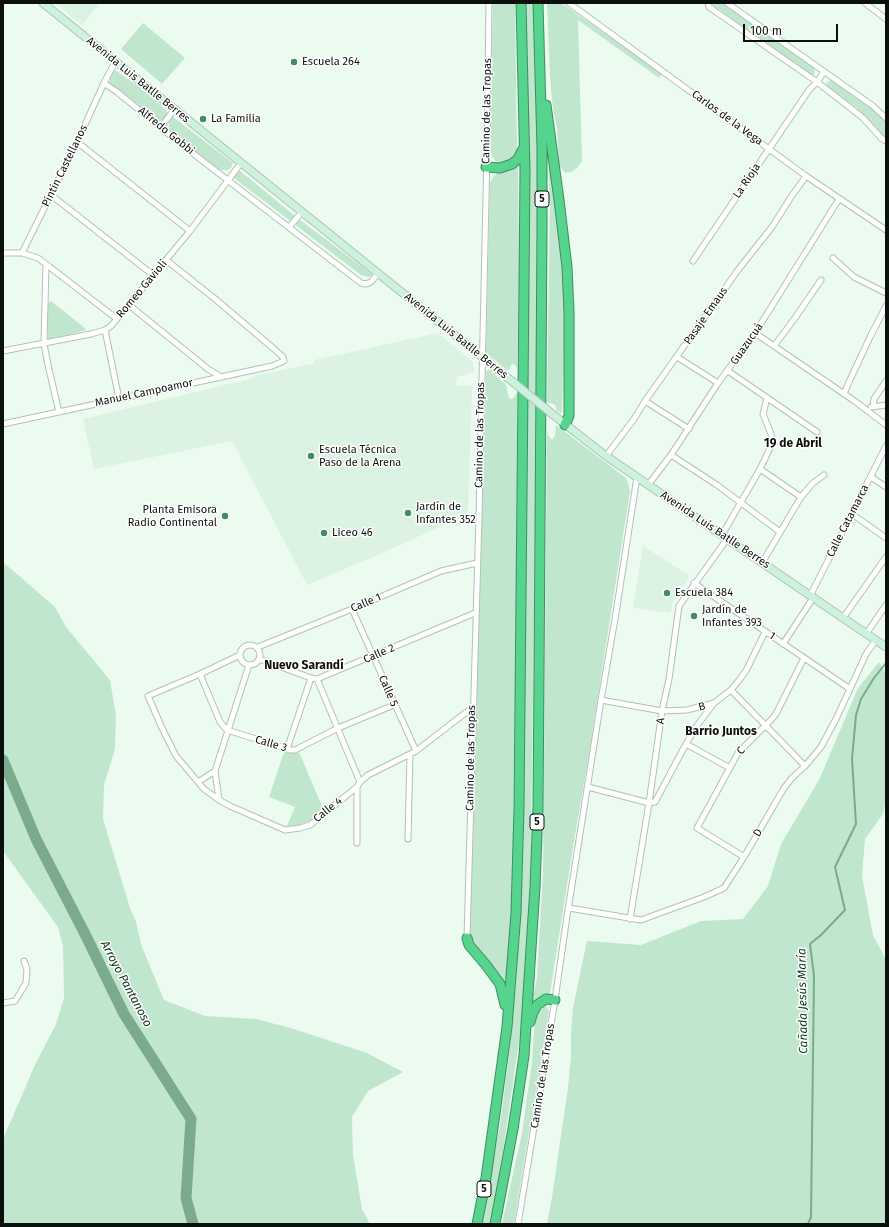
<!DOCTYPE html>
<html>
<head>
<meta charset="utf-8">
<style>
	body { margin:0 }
	#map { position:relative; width:889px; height:1227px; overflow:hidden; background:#ecfbf0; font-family:"Fira Sans",sans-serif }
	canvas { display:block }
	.frame { position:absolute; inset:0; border:4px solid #0b100d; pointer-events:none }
	.scale { position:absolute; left:743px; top:24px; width:95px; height:18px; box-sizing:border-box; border:2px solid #0b100d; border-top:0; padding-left:5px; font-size:12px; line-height:14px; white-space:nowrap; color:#0b100d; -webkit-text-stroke:3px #fff; paint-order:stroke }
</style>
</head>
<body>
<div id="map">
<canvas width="889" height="1227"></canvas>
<div class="frame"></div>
<div class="scale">100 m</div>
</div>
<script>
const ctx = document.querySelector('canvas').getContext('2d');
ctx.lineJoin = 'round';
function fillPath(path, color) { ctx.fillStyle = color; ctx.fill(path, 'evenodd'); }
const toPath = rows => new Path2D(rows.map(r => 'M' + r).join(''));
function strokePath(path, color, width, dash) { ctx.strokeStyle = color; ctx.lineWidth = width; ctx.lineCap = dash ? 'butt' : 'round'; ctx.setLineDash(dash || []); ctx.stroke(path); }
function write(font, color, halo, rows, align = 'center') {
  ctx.font = font + ' "Fira Sans",sans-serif'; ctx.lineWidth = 3; ctx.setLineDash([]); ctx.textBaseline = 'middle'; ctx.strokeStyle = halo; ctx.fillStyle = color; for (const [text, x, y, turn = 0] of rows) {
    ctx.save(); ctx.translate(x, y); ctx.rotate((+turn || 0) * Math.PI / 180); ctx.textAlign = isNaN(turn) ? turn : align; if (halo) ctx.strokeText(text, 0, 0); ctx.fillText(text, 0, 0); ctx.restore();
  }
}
fillPath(toPath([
	[55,3,100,3,82,25],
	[438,333,473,362,474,372,457,377,456,386,472,386,468,514,376,556,307,585,232,441,94,469,83,419,254,378,254,376,315,363,314,360],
	[643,546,690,576,672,603,671,613,633,608]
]), '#dcf3e3');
fillPath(toPath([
	[493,3,515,3,517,153,516,156,503,164,498,163,493,158,490,149],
	[524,3,534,3,538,157,534,616,530,921,522,1021,503,1151,490,1224,481,1224,500,1125,510,1047,517,969,521,886],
	[547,3,562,3,562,5,563,4,662,74,659,78,578,20,582,161,577,168,571,172,566,173,561,168,559,163,557,128,553,109,550,78],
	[710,3,724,3,812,66,815,70,814,75,809,74],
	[143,23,185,58,162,84,121,49],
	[115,70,142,89,167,111,167,114,163,120,158,122,110,83,110,77],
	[831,80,834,81,862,100,886,119,886,138,879,132,857,108,828,87,826,83],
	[173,117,233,163,231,168,228,170,218,170,169,131,169,125,171,118],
	[548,150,563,266,565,303,562,412,561,413,557,411,555,405,551,403,548,403,547,402,550,205],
	[518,164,519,277,517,369,516,366,513,364,511,365,508,371,486,353,490,183,493,177,498,172,510,170,514,168],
	[239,170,300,220,372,274,371,276,369,277,361,275,234,178],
	[51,301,85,328,86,330,50,340,48,339,48,304,49,302],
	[489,369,506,385,508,395,510,399,512,399,517,393,517,550,512,907,506,990,477,949,470,934,470,927,486,377,486,372],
	[556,425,626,478,628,482,630,491,588,760,574,841,550,993,531,1004,537,978,543,873,547,429,548,435,551,439,553,439,555,435],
	[3,562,55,607,66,627,110,680,116,716,115,749,104,785,103,819,130,908,136,922,142,947,164,1000,205,1016,256,1019,294,1029,367,1053,403,1072,368,1091,352,1117,353,1155,362,1209,370,1224,3,1224,3,1139,35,1065,56,1024,64,998,63,946,58,927,3,851],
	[879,662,886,674,886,800,883,814,865,839,862,876,873,935,886,960,886,1224,547,1224,552,1197,568,1088,571,1055,571,1033,573,1007,587,941,641,945,701,921,743,919,768,886,781,844,819,780,858,688],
	[284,752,294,753,299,752,324,811,311,821,297,826,287,826,295,807,269,797],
	[544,1007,547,1007,549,1011,514,1224,502,1224,522,1133,532,1062,535,1018,538,1012]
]), '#c0e7cd');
strokePath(toPath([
	[808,1224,811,1217,814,976,810,944,821,935,845,910,835,867,856,824,852,759,856,715,861,699,874,678,886,663]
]), '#7bab8c', 2);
strokePath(toPath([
	[3,760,36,839,86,936,124,1014,191,1119,186,1198,193,1224]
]), '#7bab8c', 11);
const street = toPath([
	[569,3,806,176,886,230],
	[708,3,709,7,817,82,848,106,863,118,881,138,886,141],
	[727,3,873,106,886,118],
	[865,3,886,19],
	[104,83,117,92,186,148,361,283,365,284,369,283,372,281,378,273],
	[161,127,174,110],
	[77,142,190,231],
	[51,195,153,275],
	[289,227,302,212],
	[3,253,22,253,77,142,104,83,115,62],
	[22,253,38,258,117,319],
	[833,258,854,277,886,293],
	[693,261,809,90,817,82,824,72],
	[46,265,44,344,48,365,59,412],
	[129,305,208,369,221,377],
	[105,330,119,399],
	[755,333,856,402,886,425],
	[774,346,795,318,821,280],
	[3,351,91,334,105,330,111,326,190,231,241,163],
	[677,357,718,383],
	[728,371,817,432],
	[844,394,849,382,870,337,886,306],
	[645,401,689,429],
	[873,406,874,399,886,381],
	[871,407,886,405],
	[3,424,272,366,284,361,283,357,273,348,214,298,166,260],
	[671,455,717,485,780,532],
	[606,456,634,419,645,401,738,270,772,227,791,197,806,176],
	[760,469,801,497],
	[871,477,886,487],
	[648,485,671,455,718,383,755,333,839,199],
	[852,514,886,538],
	[722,535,760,469,770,448,772,438,771,434,763,414,767,398],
	[762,563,801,497,813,483,824,475],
	[694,583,850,689],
	[810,596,886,446],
	[352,609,416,751],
	[843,618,886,557],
	[866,634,886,605],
	[783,644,813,598],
	'240 655a10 10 0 1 1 20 0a10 10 0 1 1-20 0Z',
	[258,647,352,609,441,571,477,563],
	[240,655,200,674,148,696,162,728,176,756,204,789,219,800,230,806,285,830,300,828,310,825,357,787,360,782,368,775,416,751,473,707],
	[259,659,311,678,317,679,475,613],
	[200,674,220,722,227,730,291,750,295,750,338,728,394,705],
	[317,679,360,782],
	[731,690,805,766],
	[601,700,662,711,687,710,714,703,731,690,740,679,747,669,765,632],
	[686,744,730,768],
	[287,749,311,678],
	[215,771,219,800],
	[198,782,215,771,249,665],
	[357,787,357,843],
	[588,787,649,803,655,802,686,744,696,727,714,703],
	[408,839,410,754],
	[744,857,697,828,738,753,771,720,776,714,804,658],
	[569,908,641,920,704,897,724,888,744,857,784,788,792,778,805,766,821,747,837,717,866,654,876,640],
	[630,919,649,803,662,711,669,679,679,606,727,539],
	[467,938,479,517,487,152,489,3],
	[3,1003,15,1001,26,983,27,969,24,961],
	[518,1224,555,1000,566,923,601,700,616,613,637,477]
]);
const secondary = toPath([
	[43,3,508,378],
	[556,417,606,456,843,618,886,647]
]);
const highway = toPath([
	[546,105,559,200,567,267,569,312,569,416,565,425],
	[486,167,500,168,512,164,518,159,523,149],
	[467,938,469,945,486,965,500,984,505,1005],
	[530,1022,533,1012,537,1005,546,999,555,1000],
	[477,1224,486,1178,507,1027,516,913,519,808,524,284,525,171,521,3],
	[495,1224,513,1129,524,1056,535,887,538,809,539,677,542,228,542,148,538,3]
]);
strokePath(street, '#b1c1b6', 7);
strokePath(secondary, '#b1c1b6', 9);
strokePath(highway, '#3c8f61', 11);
strokePath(street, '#fff', 5);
strokePath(secondary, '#ccf2dd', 7);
strokePath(highway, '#56d48e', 9);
const secondaryBridge = toPath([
	[508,378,556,417]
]);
strokePath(secondaryBridge, '#b1c1b6', 9, []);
strokePath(secondaryBridge, '#ccf2dd', 7);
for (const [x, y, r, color] of [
	[294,62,4,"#3d8f61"],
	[203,119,4,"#3d8f61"],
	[311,456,4,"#3d8f61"],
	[408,513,4,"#3d8f61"],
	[225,516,4,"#3d8f61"],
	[324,533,4,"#3d8f61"],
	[667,593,4,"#3d8f61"],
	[694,616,4,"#3d8f61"]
]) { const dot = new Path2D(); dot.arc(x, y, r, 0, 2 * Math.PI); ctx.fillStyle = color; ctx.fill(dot); strokePath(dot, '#fff', 1.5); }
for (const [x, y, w] of [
	[542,199,14],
	[537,822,14],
	[484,1189,14]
]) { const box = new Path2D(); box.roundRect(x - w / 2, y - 8, w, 16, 3); ctx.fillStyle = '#fff'; ctx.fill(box); strokePath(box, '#0b100d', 1); }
write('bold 10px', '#0b100d', null, [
	["5",542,199],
	["5",537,822],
	["5",484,1189]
]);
write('11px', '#0b100d', '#fff', [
	["Escuela 264",302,62],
	["La Familia",211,119],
	["Escuela Técnica",319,450],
	["Paso de la Arena",319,463],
	["Jardín de",416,507],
	["Infantes 352",416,520],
	["Planta Emisora",217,510,"right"],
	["Radio Continental",217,523,"right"],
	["Liceo 46",332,533],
	["Escuela 384",675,593],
	["Jardín de",702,610],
	["Infantes 393",702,623]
], 'left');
write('11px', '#0b100d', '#fff', [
	["Avenida Luis Batlle Berres",138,80,39],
	["Camino de las Tropas",487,111,-89],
	["Carlos de la Vega",727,118,36],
	["Alfredo Gobbi",166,131,39],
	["Pintin Castellanos",65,166,-64],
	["La Rioja",747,181,-56],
	["Romeo Gavioli",142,289,-50],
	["Pasaje Emaus",706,316,-55],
	["Avenida Luis Batlle Berres",456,336,39],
	["Guazucuá",747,344,-55],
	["Manuel Campoamor",144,393,-12],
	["Camino de las Tropas",480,435,-89],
	["Calle Catamarca",848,521,-63],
	["Avenida Luis Batlle Berres",715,530,34],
	["Calle 1",366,603,-23],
	["1",772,636,34],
	["Calle 2",379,654,-23],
	["Calle 5",388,691,66],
	["B",702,707,-15],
	["A",661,721,-82],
	["Calle 3",271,744,16],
	["C",741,751,-50],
	["Camino de las Tropas",471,758,-89],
	["Calle 4",328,810,-39],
	["D",758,833,-60],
	["Camino de las Tropas",543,1076,-81]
]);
write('bold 12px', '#0b100d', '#fff', [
	["19 de Abril",793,444],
	["Nuevo Sarandí",304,666],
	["Barrio Juntos",721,732]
]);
write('italic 12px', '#0b321d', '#fff', [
	["Arroyo Pantanoso",126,984,62],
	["Cañada Jesús María",803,1001,-91]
]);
</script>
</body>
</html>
